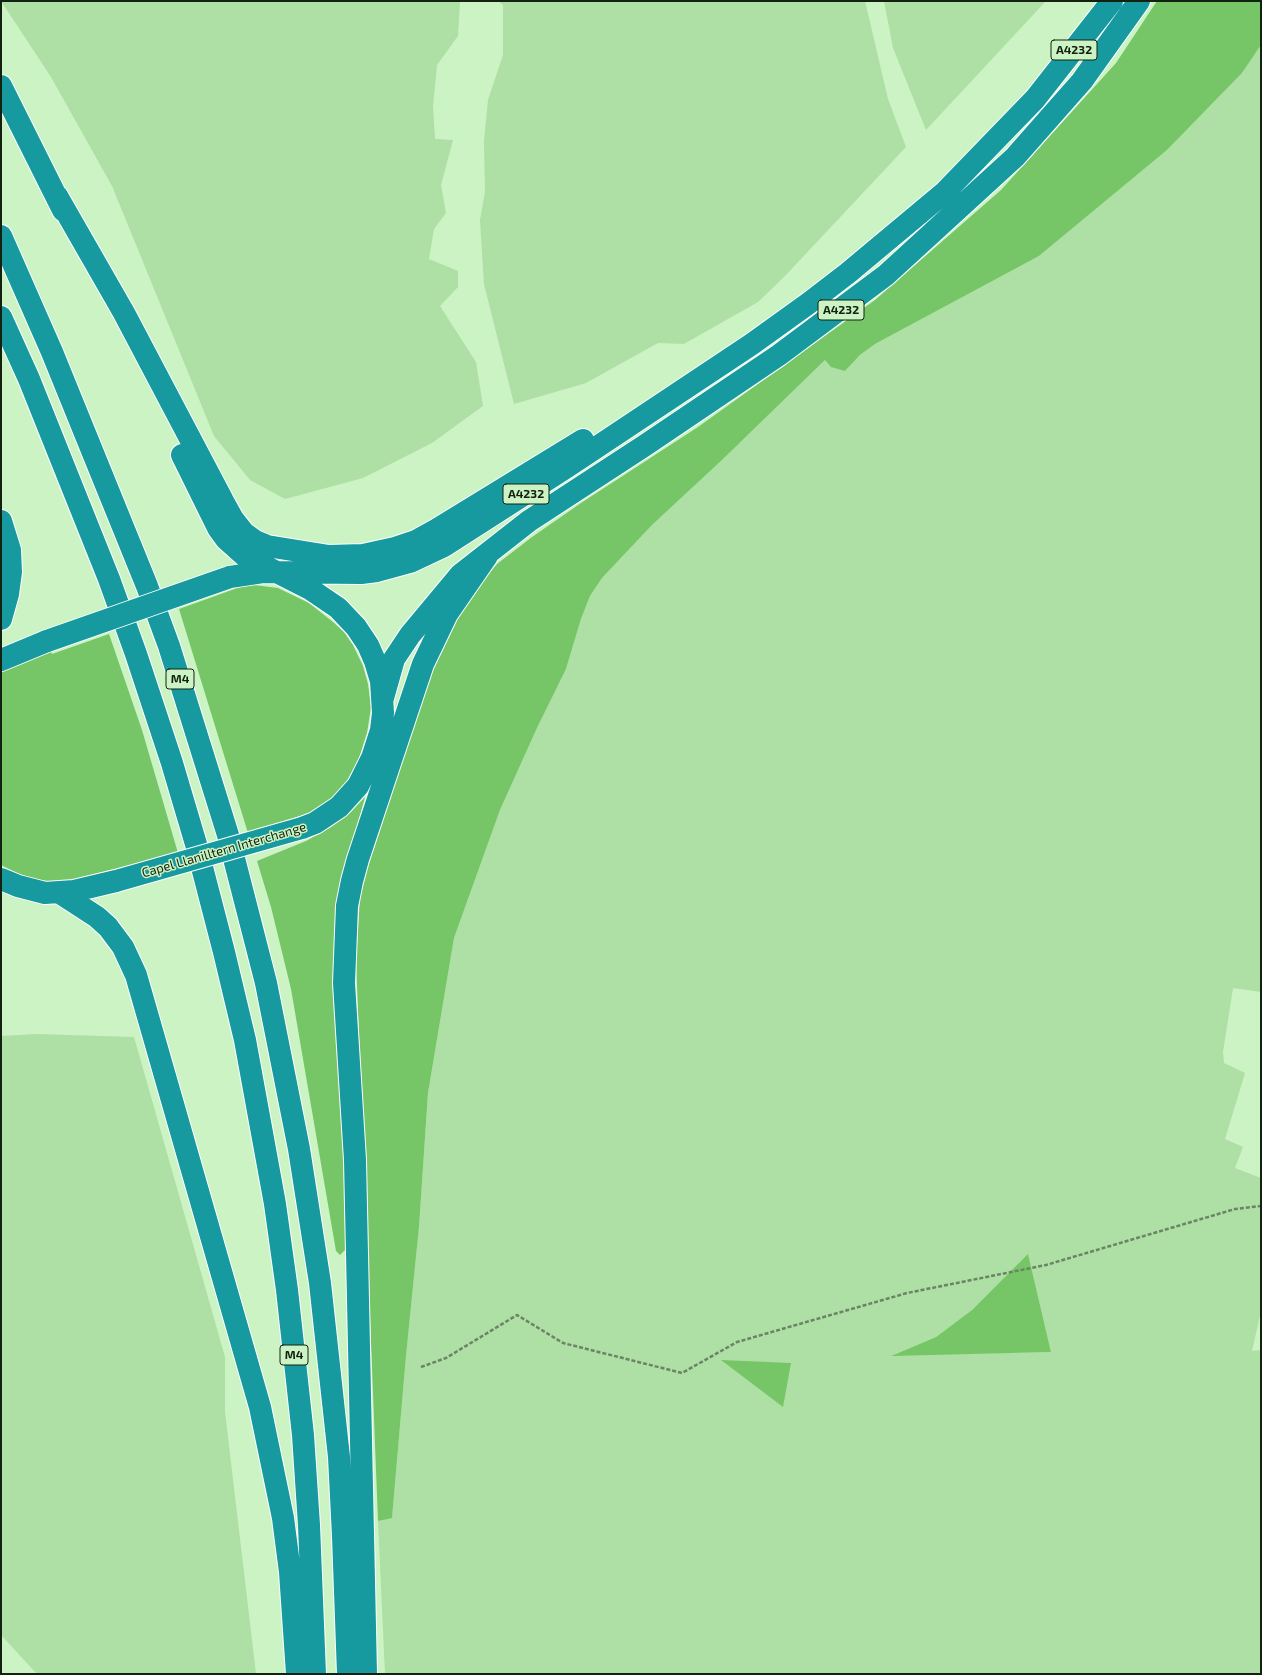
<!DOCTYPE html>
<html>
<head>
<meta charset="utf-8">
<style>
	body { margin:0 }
	#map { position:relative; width:1262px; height:1675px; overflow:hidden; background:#ccf3c4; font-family:"Exo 2",sans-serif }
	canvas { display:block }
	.frame { position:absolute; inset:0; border:2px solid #132210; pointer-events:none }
</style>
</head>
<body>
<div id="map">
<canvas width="1262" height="1675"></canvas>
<div class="frame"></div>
</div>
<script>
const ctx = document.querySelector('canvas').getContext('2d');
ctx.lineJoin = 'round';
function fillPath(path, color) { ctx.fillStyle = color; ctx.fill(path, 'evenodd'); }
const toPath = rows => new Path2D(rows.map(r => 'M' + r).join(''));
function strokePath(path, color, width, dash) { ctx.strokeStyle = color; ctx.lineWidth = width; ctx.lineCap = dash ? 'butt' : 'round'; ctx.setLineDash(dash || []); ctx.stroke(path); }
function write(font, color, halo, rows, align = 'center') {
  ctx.font = font + ' "Exo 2",sans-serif'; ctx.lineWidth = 3; ctx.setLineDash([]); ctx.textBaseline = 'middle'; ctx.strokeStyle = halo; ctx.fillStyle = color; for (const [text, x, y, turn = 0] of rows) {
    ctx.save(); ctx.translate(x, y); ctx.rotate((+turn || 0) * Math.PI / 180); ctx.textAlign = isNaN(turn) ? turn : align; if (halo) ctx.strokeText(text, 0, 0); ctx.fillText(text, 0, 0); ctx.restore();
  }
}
fillPath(toPath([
	[1,1,460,1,458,36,437,65,433,106,435,139,453,140,441,185,446,213,434,229,429,259,458,271,458,287,440,306,476,362,483,406,432,443,363,478,285,499,250,480,214,436,112,186,51,77],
	[498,1,865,1,888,99,906,147,784,277,758,302,684,344,658,343,586,383,514,404,484,284,480,220,485,192,484,141,488,100,503,55,503,5],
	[884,1,1046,1,926,130,893,48],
	[1261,45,1261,992,1233,988,1223,1052,1224,1063,1245,1073,1225,1139,1243,1147,1235,1168,1261,1178,1261,1311,1252,1351,1261,1350,1261,1666,1259,1674,385,1674,378,1521,392,1517,406,1356,419,1227,428,1093,454,938,500,810,537,728,566,669,581,619,590,596,602,578,652,525,722,460,825,360,845,371,860,355,875,344,1039,256,1167,150,1242,73],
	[1028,1255,1051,1352,893,1355,936,1337,972,1310],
	[37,1034,134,1037,225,1357,225,1412,256,1674,37,1674,1,1635,1,1036]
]), '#aedfa4');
fillPath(toPath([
	[1157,1,1261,1,1261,45,1242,73,1167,150,1039,256,875,344,860,355,845,371,831,367,825,360,722,460,652,525,602,578,590,596,581,619,566,669,537,728,500,810,454,938,428,1093,419,1227,406,1356,392,1518,378,1521,356,959,360,898,368,867,438,651,454,621,475,590,497,564,532,537,581,503,698,427,875,300,1001,190,1116,63],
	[254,585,278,588,309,603,333,622,344,632,353,645,363,666,368,684,371,707,367,733,358,761,345,784,336,795,328,803,309,813,248,833,179,609,243,586],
	[109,634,142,730,178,853,59,883,30,878,17,873,1,865,1,671,20,661,50,649,52,654],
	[365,797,342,882,348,1128,346,1249,340,1255,336,1251,291,989,271,907,257,861,306,841,331,827,350,813],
	[1028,1254,1051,1352,891,1356,936,1337,972,1310],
	[721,1360,791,1363,783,1407]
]), '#76c667');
const highway = toPath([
	[1,86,63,210],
	[57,196,124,313,223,501,233,519,244,533,255,541,267,546,329,556,363,555,395,548,416,541,436,530,583,440],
	[1,236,52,352,147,586,169,646,228,835,266,983,299,1149,320,1283,339,1457,343,1536,348,1674],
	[1,317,29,379,109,579,136,654,172,763,196,844,224,952,245,1040,275,1204,287,1290,303,1435,309,1525,315,1674],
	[182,455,218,528,226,539,245,556,310,589,338,608,356,627,368,645,375,661,381,681,383,713,381,730,372,758,358,786,339,807,315,823,302,828],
	[1,521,10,550,11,572,8,594,1,619],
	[230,577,263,572,361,573,377,571,410,562,444,546,567,467,752,344,809,303,848,273,945,192,1035,99,1112,1],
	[1,660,47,641],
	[383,698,394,659,410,635,460,575,529,521,644,446,779,355,886,275,1015,157,1082,81,1139,1],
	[1,879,18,886,45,893,74,891,116,881],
	[60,893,97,917,108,927,123,947,136,975,260,1407,283,1518,290,1572,297,1674],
	[366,1674,355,1160,344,983,347,906,352,881,358,859,423,664,447,614,487,556]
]);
strokePath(highway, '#fff', 24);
strokePath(toPath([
	[421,1367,446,1358,517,1315,563,1343,682,1373,737,1342,907,1293,1046,1265,1235,1209,1261,1206]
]), '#6a8465', 2.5, [4, 2]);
strokePath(highway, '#169aa0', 22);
const highwayBridge = toPath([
	[47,641,230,577],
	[116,881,302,828]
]);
strokePath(highwayBridge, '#fff', 24, []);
strokePath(highwayBridge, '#169aa0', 22);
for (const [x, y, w] of [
	[1074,50,46],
	[841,310,46],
	[526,494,46],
	[180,679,28],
	[294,1355,28]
]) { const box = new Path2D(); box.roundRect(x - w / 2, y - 10, w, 20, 3); ctx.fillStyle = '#ccf3c4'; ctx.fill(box); strokePath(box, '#132210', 1); }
write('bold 12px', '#132210', null, [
	["A4232",1074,50],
	["A4232",841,310],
	["A4232",526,494],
	["M4",180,679],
	["M4",294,1355]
]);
write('13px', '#132210', '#ccf3c4', [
	["Capel Llanilltern Interchange",224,850,-16]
]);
</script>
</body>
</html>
